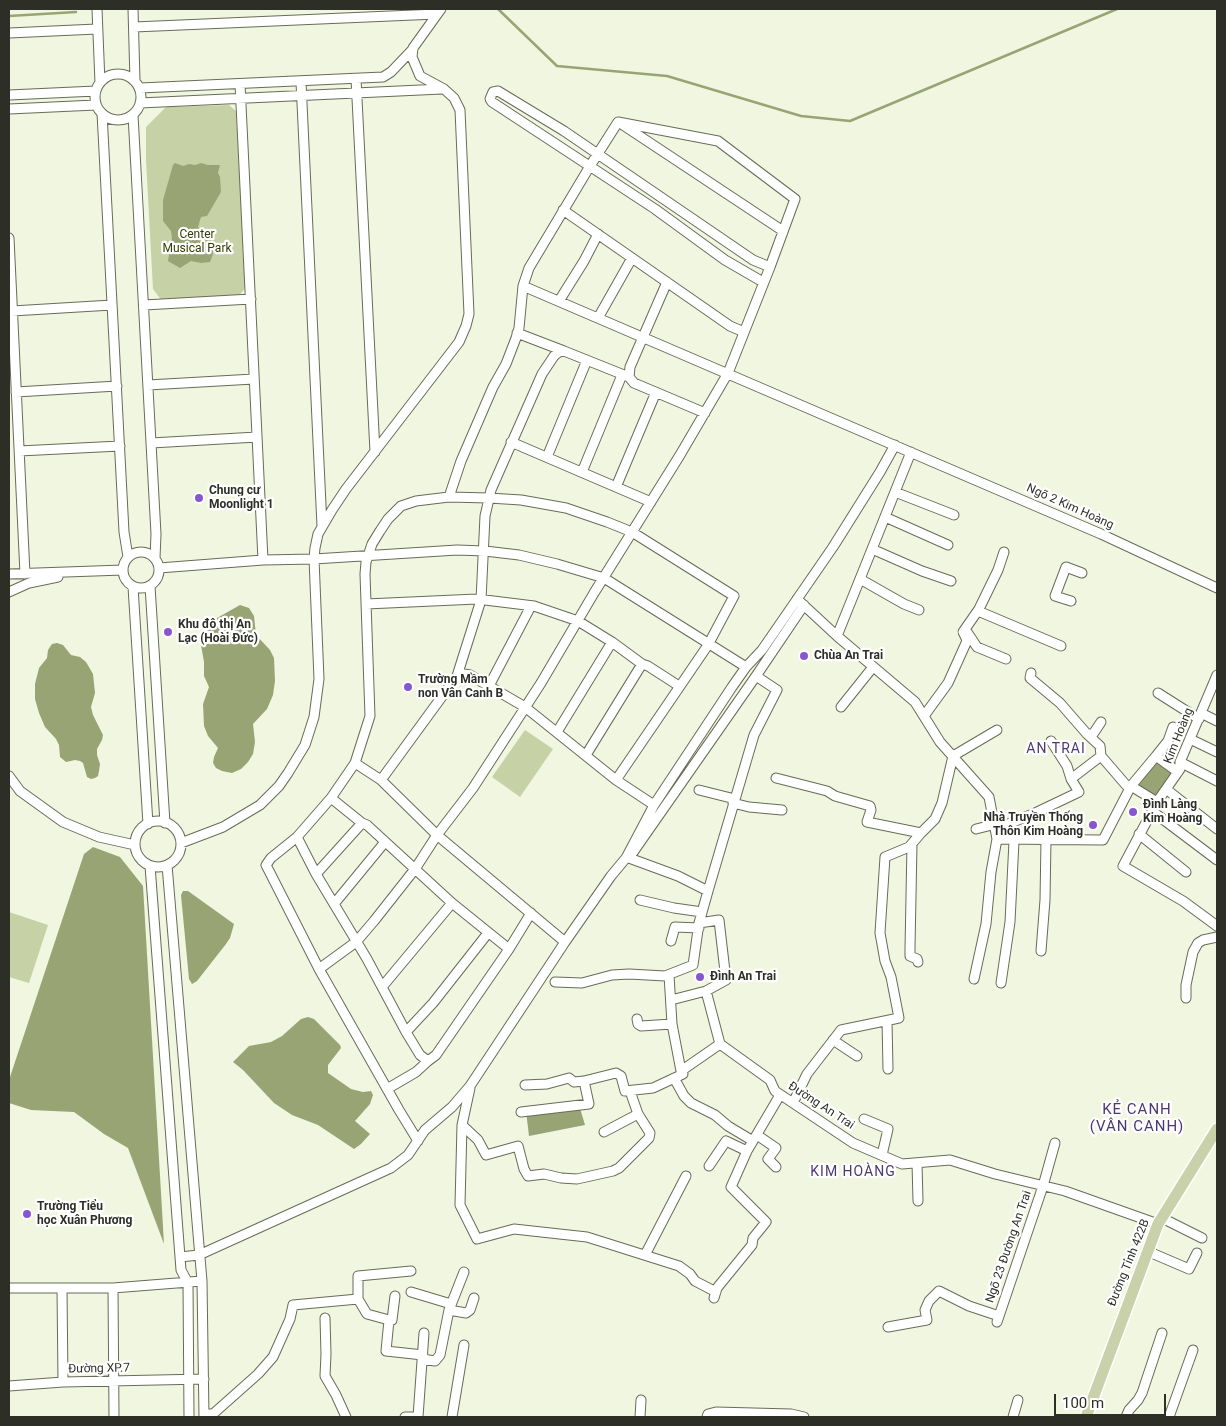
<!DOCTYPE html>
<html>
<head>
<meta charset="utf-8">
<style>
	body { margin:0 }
	#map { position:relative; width:1226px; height:1426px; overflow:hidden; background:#f0f6df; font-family:Roboto,sans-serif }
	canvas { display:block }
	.frame { position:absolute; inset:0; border:10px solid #2d2f27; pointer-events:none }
	.scale { position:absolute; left:1054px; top:1394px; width:112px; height:22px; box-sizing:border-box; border:2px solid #2d2f27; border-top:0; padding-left:6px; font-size:15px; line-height:18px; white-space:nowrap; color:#2d2f27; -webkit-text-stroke:4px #fff; paint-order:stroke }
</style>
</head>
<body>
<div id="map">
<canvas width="1226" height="1426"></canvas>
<div class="frame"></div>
<div class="scale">100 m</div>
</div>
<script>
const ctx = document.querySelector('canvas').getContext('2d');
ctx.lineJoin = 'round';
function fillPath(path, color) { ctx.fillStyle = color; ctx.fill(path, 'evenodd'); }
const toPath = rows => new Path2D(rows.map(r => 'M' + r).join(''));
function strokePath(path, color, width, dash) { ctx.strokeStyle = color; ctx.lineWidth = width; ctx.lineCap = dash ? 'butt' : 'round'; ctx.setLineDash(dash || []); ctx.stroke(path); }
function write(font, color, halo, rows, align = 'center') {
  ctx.font = font + ' Roboto,sans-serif'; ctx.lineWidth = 4.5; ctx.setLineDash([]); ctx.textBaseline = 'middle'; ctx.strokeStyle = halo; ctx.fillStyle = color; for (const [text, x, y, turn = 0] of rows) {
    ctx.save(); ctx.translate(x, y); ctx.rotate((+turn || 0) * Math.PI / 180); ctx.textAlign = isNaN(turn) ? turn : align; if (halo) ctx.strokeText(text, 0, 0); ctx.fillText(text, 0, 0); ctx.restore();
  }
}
fillPath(toPath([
	[229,105,236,111,246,287,238,297,162,301,153,289,146,160,146,127,166,107],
	[525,730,553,749,520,797,492,777],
	[9,912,48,925,29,983,9,977]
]), '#c6d1a5');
fillPath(toPath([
	[175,163,183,166,189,164,195,165,201,163,208,165,220,165,218,173,220,177,221,192,207,216,201,217,198,227,200,231,206,233,212,242,213,254,210,262,201,263,191,261,180,268,168,261,172,238,171,231,163,221,163,200,173,165],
	[240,605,249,608,254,616,256,635,270,650,274,658,275,681,273,695,267,709,253,724,255,742,253,754,248,762,241,769,232,773,222,771,216,768,213,763,214,757,218,748,208,736,204,726,203,704,209,687,204,676,204,662,201,645,204,635,217,618],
	[57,643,63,645,71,655,80,657,86,662,93,674,95,693,91,707,93,715,103,735,102,740,97,749,97,755,100,764,99,771,98,776,95,778,91,779,87,777,83,763,80,761,75,760,66,762,60,757,59,745,56,739,45,727,39,713,35,699,35,684,39,668,47,658,48,650,52,644],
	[1154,759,1173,774,1156,798,1136,783],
	[93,847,120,857,143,886,164,1244,128,1148,104,1134,74,1112,31,1110,9,1103,9,1080,84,854],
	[183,891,188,891,234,924,230,938,226,944,197,981,192,984,189,979,181,895],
	[308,1017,314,1019,340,1045,341,1048,328,1065,328,1073,351,1089,363,1092,371,1091,373,1095,370,1104,355,1121,370,1134,361,1144,354,1149,318,1125,292,1115,274,1103,243,1070,233,1062,249,1046,271,1042,282,1036,301,1019],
	[579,1105,585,1125,529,1136,526,1111]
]), '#99a475');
strokePath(toPath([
	[498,9,557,66,667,76,801,116,850,121,1117,9],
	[9,16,76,12]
]), '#99a475', 2.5);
const minor = toPath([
	[97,9,100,83],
	[133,9,135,81],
	[134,27,437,14],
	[9,33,97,29],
	'95 97a23 23 0 1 1 46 0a23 23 0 1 1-46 0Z',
	[356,79,375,452],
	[301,82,322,526],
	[240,84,263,560],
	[140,88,383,77,391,72,413,49],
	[9,95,96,91],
	[140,103,442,89],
	[9,109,96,105],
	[102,113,124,532,128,557],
	[133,115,156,534,155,558],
	[623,125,783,231],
	[563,210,730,326,744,332],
	[9,238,25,574],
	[667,282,630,367,629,377,634,383,705,413],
	[763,282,725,260,655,209,492,102,490,99,493,92,498,91,564,131,753,260,770,267],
	[523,286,1101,534,1217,588],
	[559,301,584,261,598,234],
	[144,305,251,299],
	[12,311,112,305],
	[598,318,632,258],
	[517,333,564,351],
	[148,385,254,379],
	[16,392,117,386],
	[511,442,651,502],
	[151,443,257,437],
	[19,451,120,446],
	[547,457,587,360],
	[582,472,622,375],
	[616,487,656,392],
	[895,492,954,515],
	[885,517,948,545],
	[872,549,922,571,951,581],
	'123 570a18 18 0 1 1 36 0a18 18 0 1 1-36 0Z',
	[159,568,263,560,314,559,457,550,485,551,519,555,557,564,604,578,746,667],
	[9,574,123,570],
	[860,579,904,604,919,610],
	[150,586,165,823],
	[133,587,148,824],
	[9,592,29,583,58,577],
	[797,599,837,636,915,702,940,742,989,797,997,839,1103,840,1131,786,1157,802],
	[1071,601,1055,596,1066,567,1082,573],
	[366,604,477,599,534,606,578,621,612,642,642,664,648,666,679,686],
	[978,611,1061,646],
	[967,632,977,647,1006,659],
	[837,636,911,452],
	[1031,673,1030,678,1060,703,1087,734,1093,734,1101,722],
	[1217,675,1180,762,1180,769,1157,802,1123,866,1183,901,1217,926],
	[457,676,464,674,470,675,525,707,616,780,654,805],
	[489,686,531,606],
	[1158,693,1199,719],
	[841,707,873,667],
	[1201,713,1217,721],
	[924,716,948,683,966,643,967,640,963,632,979,609,998,570,1004,552],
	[557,732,612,642],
	[1087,734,1100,746,1101,756],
	[1190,739,1217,752],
	[586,755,642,664],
	[1156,756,1168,741,1173,727],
	[1180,762,1217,781],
	[355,763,381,780,457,676,481,600,485,516,491,490,542,374,554,356,559,352,564,351,629,377],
	[9,776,20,791,63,822,99,837,135,845],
	[776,778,827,791,835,796,870,806,871,810,867,822,921,833,935,819,942,803,953,756,997,730],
	[1071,779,1101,756,1126,785,1131,786,1156,756,1178,772],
	[381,780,437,835,565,942],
	[1166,789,1217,829],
	[699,790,735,799],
	[331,798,362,823],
	[733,803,749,807,782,810],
	[1152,811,1217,860],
	'135 844a23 23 0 1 1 46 0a23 23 0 1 1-46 0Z',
	[976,829,996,824],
	[996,829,1035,813,1079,792,1071,779,1067,766,1051,741],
	[1139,834,1186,872],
	[297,837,316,874,367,959,406,1032,420,1055,428,1061,436,1055,509,949,531,913],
	[181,843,223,827,260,805,279,786,288,773,305,745,314,717,319,679,314,559,315,548,318,534,332,510,346,489,459,342,466,326,469,314,460,110,454,98,444,89,420,76,412,57,413,48,441,9],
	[912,844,910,948,910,956,917,959,918,962],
	[167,865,202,1281,204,1417],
	[150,866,181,1270,188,1283,189,1417],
	[316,874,362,823,367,825,452,903,509,949],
	[708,891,678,876,629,858,756,676,804,605],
	[640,900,674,908,702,912],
	[334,904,385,842],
	[671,941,675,927,699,928],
	[1041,951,1045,900,1046,840],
	[319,969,356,942,374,921,415,869,437,835,473,788,541,683,594,593,680,455,728,373,770,267,795,199,718,141,618,122,590,166,529,268,523,286,519,328,516,338,506,364,493,387,461,461,449,497],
	[669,975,672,1024,681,1071],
	[974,979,986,924,991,872,997,839],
	[555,982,582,983,612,975,629,974,665,976,693,965,699,923,708,891,754,735,777,690,756,676],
	[1001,983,1010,922,1014,841],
	[382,987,452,903],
	[706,991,720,1044,770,1080,775,1091,853,1143,902,1164,950,1160,995,1174,1065,1191,1158,1224],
	[1186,998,1186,985,1193,952,1198,943,1203,940,1217,937],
	[671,1000,706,991,726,980,719,920,699,923],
	[637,1019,638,1024,641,1026,672,1024],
	[887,1021,888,1069],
	[406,1032,433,1003,488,933],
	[833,1040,857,1056],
	[674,1078,684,1096,691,1103,715,1115,728,1126,753,1141],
	[525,1085,547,1084,569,1078,574,1082,584,1081,616,1073,621,1076,625,1091,653,1088,683,1074,681,1071,720,1044],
	[470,1088,462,1125,460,1205,477,1239,514,1229,587,1237,679,1266,690,1274,695,1281,716,1292],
	[387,1089,416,1072,428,1061],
	[793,1103,807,1074,841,1030,899,1018,891,977,885,961,880,933,885,857,909,847,921,833],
	[521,1112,589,1104,584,1081],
	[864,1119,888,1129,882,1155],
	[462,1125,478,1140,486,1155,518,1146,524,1169,528,1176,544,1174,561,1178,577,1179,613,1171,619,1168,649,1138,650,1133,638,1114],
	[604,1132,638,1114,630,1091],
	[757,1135,776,1148,768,1159,776,1167],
	[418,1141,399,1110,319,969,266,865,271,858,297,837,331,798,355,763,370,716,365,574,366,562,372,544,380,531,388,519,401,506,416,501,449,497,489,498,521,500,566,508,607,522,632,532,734,596,708,645,616,780],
	[917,1163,918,1201],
	[709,1166,726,1141,747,1151],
	[1162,1218,1202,1238],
	[1147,1251,1189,1269,1197,1253],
	[645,1255,686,1176],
	[180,1257,199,1255,391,1168,408,1155,425,1130,452,1107,470,1086,565,942,611,876,626,858,654,805,732,687,746,667,762,650,833,547,880,472,895,445],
	[9,1288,113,1288,202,1281],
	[113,1288,114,1417],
	[62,1289,63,1382],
	[411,1292,451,1304],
	[714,1298,717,1288,752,1245,753,1238,766,1222,731,1187,747,1151,780,1095],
	[358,1299,367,1314,389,1320,386,1351,423,1355],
	[449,1310,466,1313,470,1310,474,1298],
	[325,1318,326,1354,325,1376,336,1395,346,1417],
	[389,1320,392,1320,395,1296],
	[997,1322,1043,1186,1055,1143],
	[888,1327,927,1320,925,1310,929,1301,939,1291,969,1306,999,1316],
	[422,1359,435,1361,440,1355,449,1310,464,1272],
	[9,1386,63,1382,204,1379],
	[204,1414,213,1414,258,1374,273,1357,290,1319,293,1305,358,1299,358,1276,411,1271],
	[405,1417,418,1417,424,1333],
	[452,1417,464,1345],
	[640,1417,641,1400],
	[707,1417,708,1414,716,1412,791,1414,804,1417],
	[1013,1417,1018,1400],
	[1126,1417,1129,1410,1138,1400,1142,1393,1162,1333],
	[1169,1417,1193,1350]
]);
const major = toPath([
	[1086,1417,1158,1224,1217,1129]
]);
strokePath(minor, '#676c58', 11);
strokePath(major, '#fff', 14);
strokePath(minor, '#fff', 9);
strokePath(major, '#c8d1a9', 11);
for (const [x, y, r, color] of [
	[199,498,5,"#8757d0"],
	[168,632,5,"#8757d0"],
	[804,656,5,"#8757d0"],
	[408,687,5,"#8757d0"],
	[1133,812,5,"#8757d0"],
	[1093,825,5,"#8757d0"],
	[700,977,5,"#8757d0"],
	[27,1214,5,"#8757d0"]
]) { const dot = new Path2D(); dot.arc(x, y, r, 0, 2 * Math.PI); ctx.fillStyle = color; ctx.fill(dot); strokePath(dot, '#fff', 2); }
write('12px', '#343d03', '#fff', [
	["Center",197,235],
	["Musical Park",197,249]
]);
write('bold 12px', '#2d2f27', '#fff', [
	["Chung cư",209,491],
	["Moonlight 1",209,505],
	["Khu đô thị An",178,625],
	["Lạc (Hoài Đức)",178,639],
	["Chùa An Trai",814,656],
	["Trường Mầm",418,680],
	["non Vân Canh B",418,694],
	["Đình Làng",1143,805],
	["Kim Hoàng",1143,819],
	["Nhà Truyền Thống",1083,818,"right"],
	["Thôn Kim Hoàng",1083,832,"right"],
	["Đình An Trai",710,977],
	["Trường Tiểu",37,1207],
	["học Xuân Phương",37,1221]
], 'left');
write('12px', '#2d2f27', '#fff', [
	["Ngõ 2 Kim Hoàng",1070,507,24],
	["Kim Hoàng",1179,736,-68],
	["Đường An Trai",821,1106,33],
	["Ngõ 23 Đường An Trai",1009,1247,-71],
	["Đường Tỉnh 422B",1129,1263,-68],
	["Đường XP.7",99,1369,-1]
]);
ctx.letterSpacing = '1px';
write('14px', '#4e3874', '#fff', [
	["AN TRAI",1056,749],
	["KIM HOÀNG",853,1172]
]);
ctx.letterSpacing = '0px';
ctx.letterSpacing = '1px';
write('15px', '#4e3874', '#fff', [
	["KẺ CANH",1137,1110],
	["(VÂN CANH)",1137,1127]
]);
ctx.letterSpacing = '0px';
</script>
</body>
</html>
